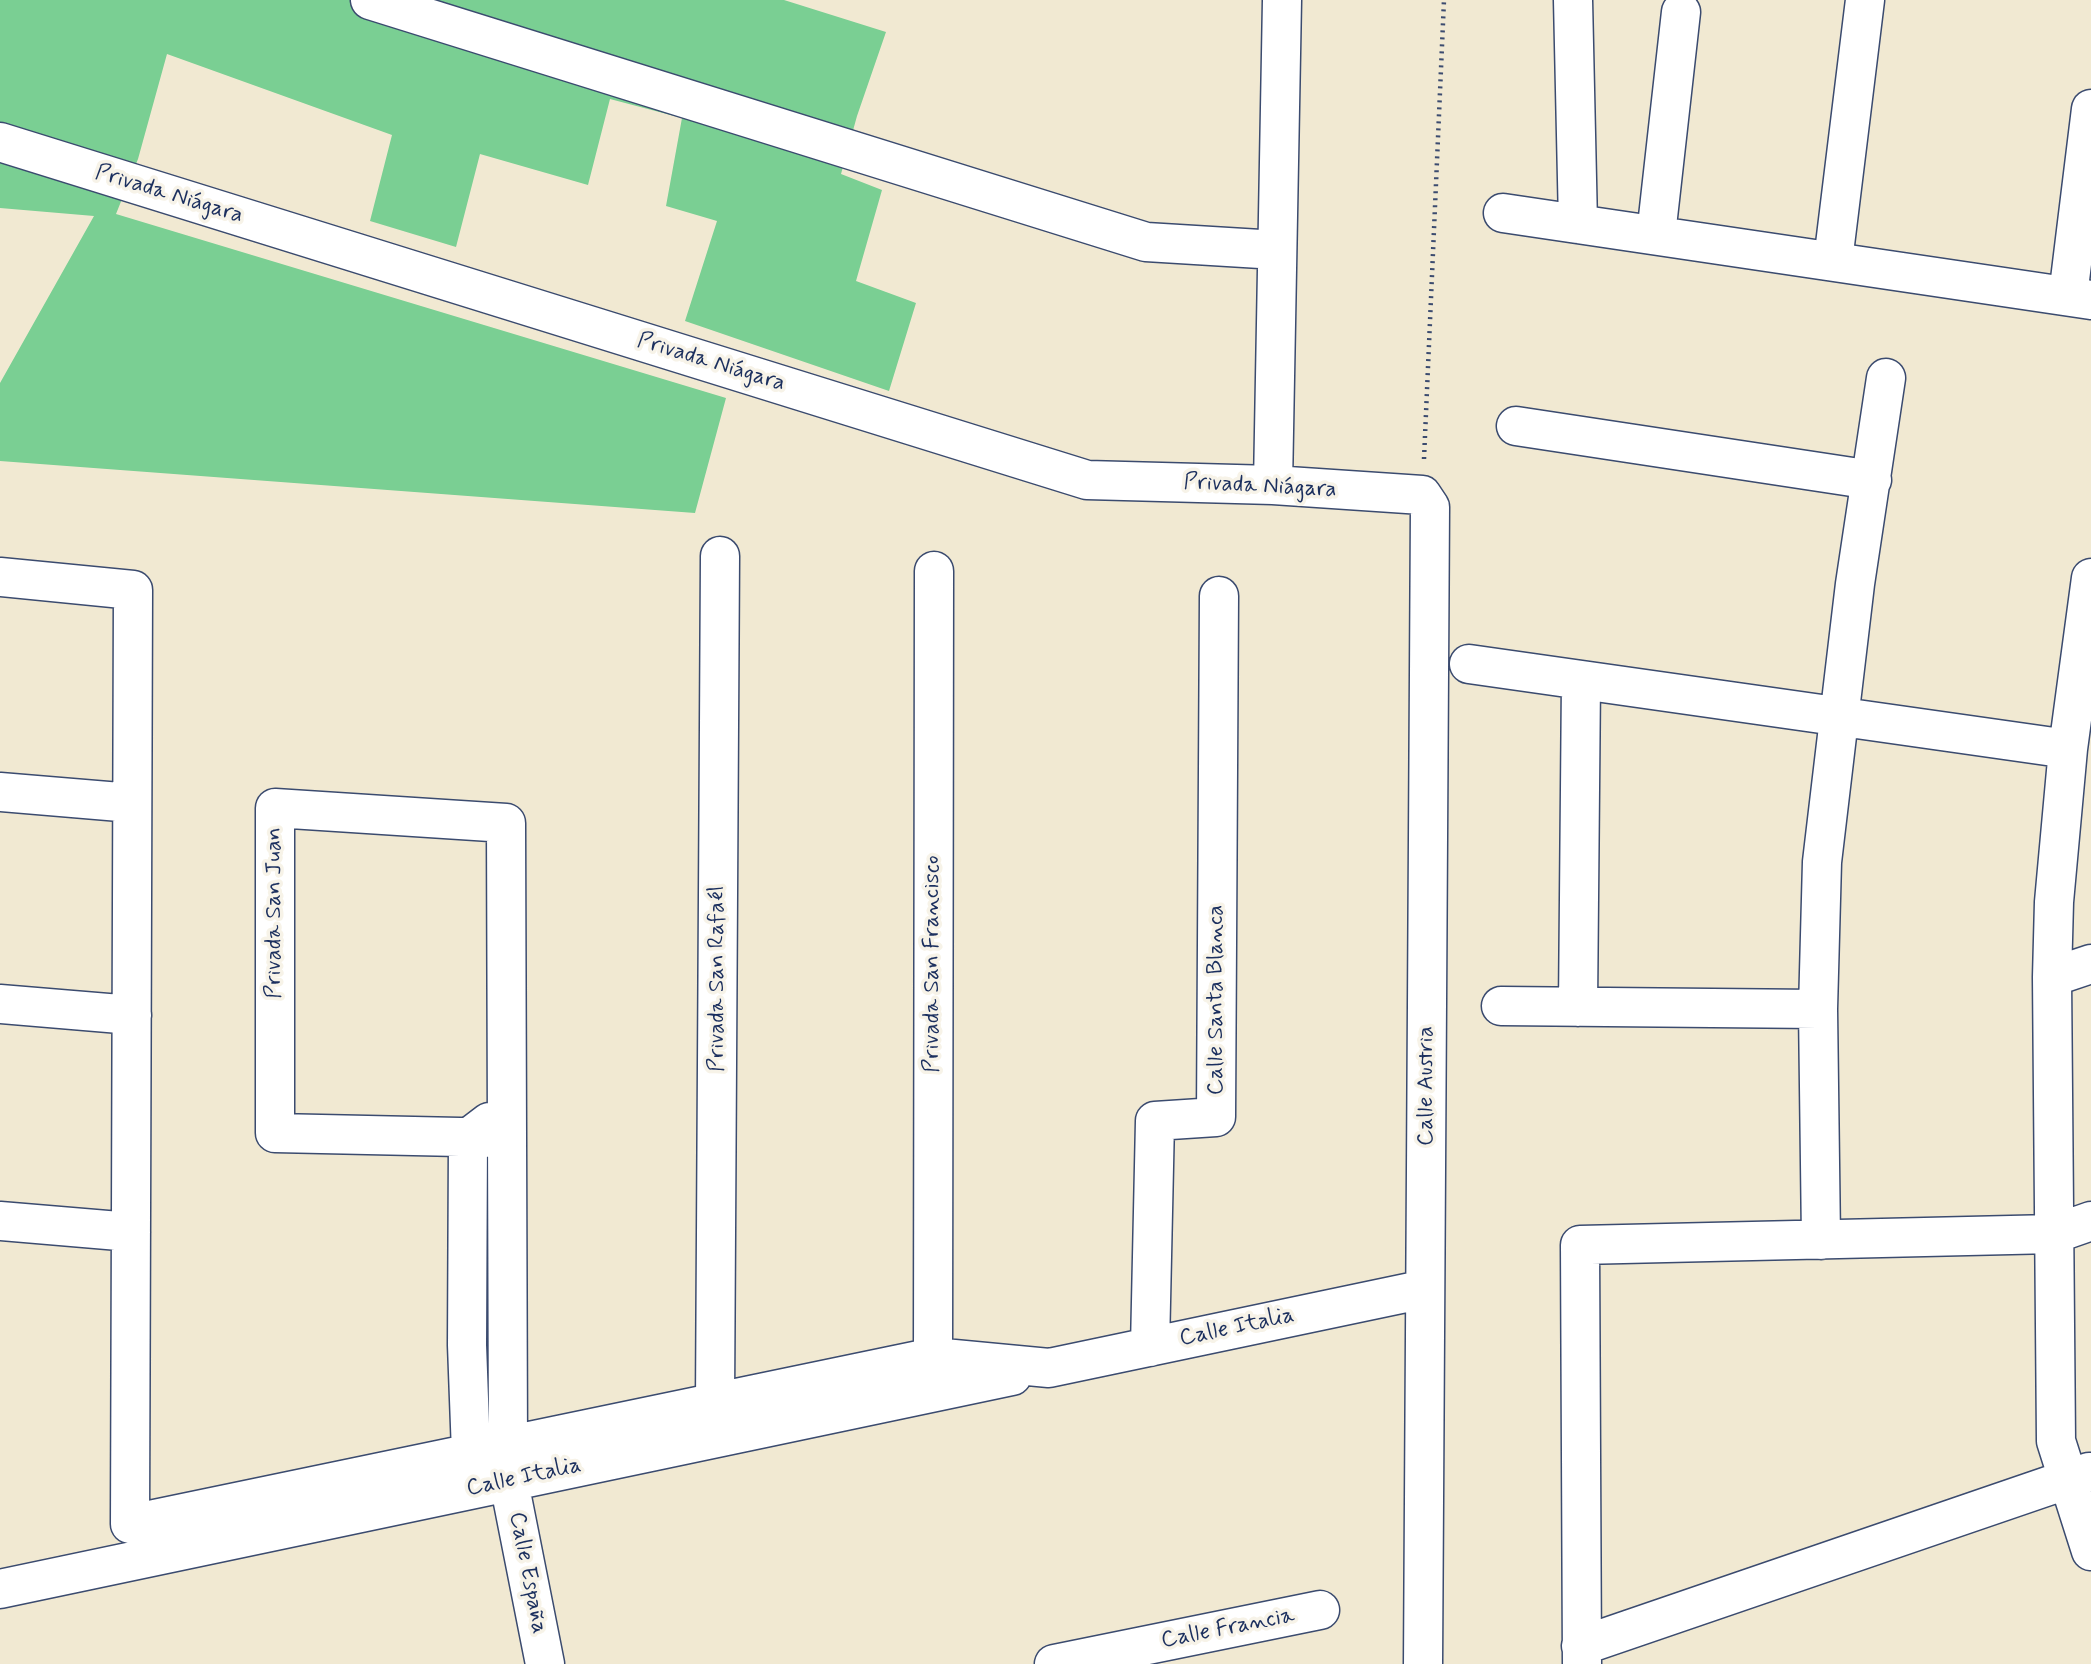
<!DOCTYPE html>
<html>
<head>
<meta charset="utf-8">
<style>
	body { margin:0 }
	canvas { display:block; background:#f1e9d2 }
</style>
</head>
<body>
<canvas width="2091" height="1664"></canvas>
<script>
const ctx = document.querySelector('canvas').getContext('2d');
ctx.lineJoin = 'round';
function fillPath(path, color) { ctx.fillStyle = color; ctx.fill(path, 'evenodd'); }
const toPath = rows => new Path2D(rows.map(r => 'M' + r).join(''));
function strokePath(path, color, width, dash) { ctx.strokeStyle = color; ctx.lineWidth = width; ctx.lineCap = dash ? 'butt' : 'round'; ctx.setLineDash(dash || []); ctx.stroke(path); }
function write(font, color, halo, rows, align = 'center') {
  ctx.font = font + ' Mynerve,sans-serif'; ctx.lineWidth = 7; ctx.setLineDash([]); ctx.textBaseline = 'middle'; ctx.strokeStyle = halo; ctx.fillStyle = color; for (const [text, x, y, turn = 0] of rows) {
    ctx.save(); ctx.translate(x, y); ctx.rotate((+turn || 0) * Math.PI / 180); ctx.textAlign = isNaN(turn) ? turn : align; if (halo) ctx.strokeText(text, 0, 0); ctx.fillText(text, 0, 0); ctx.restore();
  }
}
fillPath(toPath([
	[0,0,784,0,886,32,857,116,841,174,882,190,856,281,916,303,889,391,685,321,717,221,666,206,682,118,610,99,588,185,480,154,456,247,370,221,392,135,167,54,138,159,116,214,726,398,695,513,0,461,0,383,94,216,0,208]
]), '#7acf93');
const street = toPath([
	[370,0,1146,242,1277,250],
	[1573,0,1578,224],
	[0,142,1087,480,1273,485,1422,495,1430,507,1423,1664],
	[1503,213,2091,300],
	[1656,235,1681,12],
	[1833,261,1865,0],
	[2068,296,2091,109],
	[1516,426,1872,480],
	[1273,485,1282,0],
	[0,577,133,590,130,1524,933,1357,1049,1368,1425,1289],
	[2091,578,2068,749,2054,902,2052,977,2056,1441,2091,1551],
	[1469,664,2068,749],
	[0,792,132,803],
	[2052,977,2091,964],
	[0,1004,132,1015],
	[1501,1006,1818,1009],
	[1578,1007,1581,680],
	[506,1138,275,1133,275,808,506,823,508,1445],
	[0,1221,131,1232],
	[1821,1240,1818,1009,1822,862,1855,584,1886,378],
	[1150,1347,1155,1121,1216,1117,1219,596],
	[933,1357,934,571],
	[715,1402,720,556],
	[471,1453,467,1345,468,1138,489,1122],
	[509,1482,545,1664],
	[0,1589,1012,1376],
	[1581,1646,2089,1472],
	[1054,1664,1320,1610],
	[1582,1664,1580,1245,2054,1234,2091,1221]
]);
strokePath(street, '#3b4b6f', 41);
strokePath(toPath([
	[1424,459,1444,0]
]), '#3b4b6f', 4.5, [2, 5]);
strokePath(street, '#fff', 38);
write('23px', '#1b2f5e', '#f7f3e8', [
	["Privada Niágara",169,195,17],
	["Privada Niágara",711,363,17],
	["Privada Niágara",1260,487,3],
	["Privada San Juan",275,913,-90],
	["Privada San Francisco",933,964,-90],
	["Privada San Rafaél",718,979,-90],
	["Calle Santa Blanca",1217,1000,-90],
	["Calle Austria",1427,1086,-90],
	["Calle Italia",1237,1328,-12],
	["Calle Italia",524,1478,-12],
	["Calle España",527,1573,79],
	["Calle Francia",1228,1629,-11]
]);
</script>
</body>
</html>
